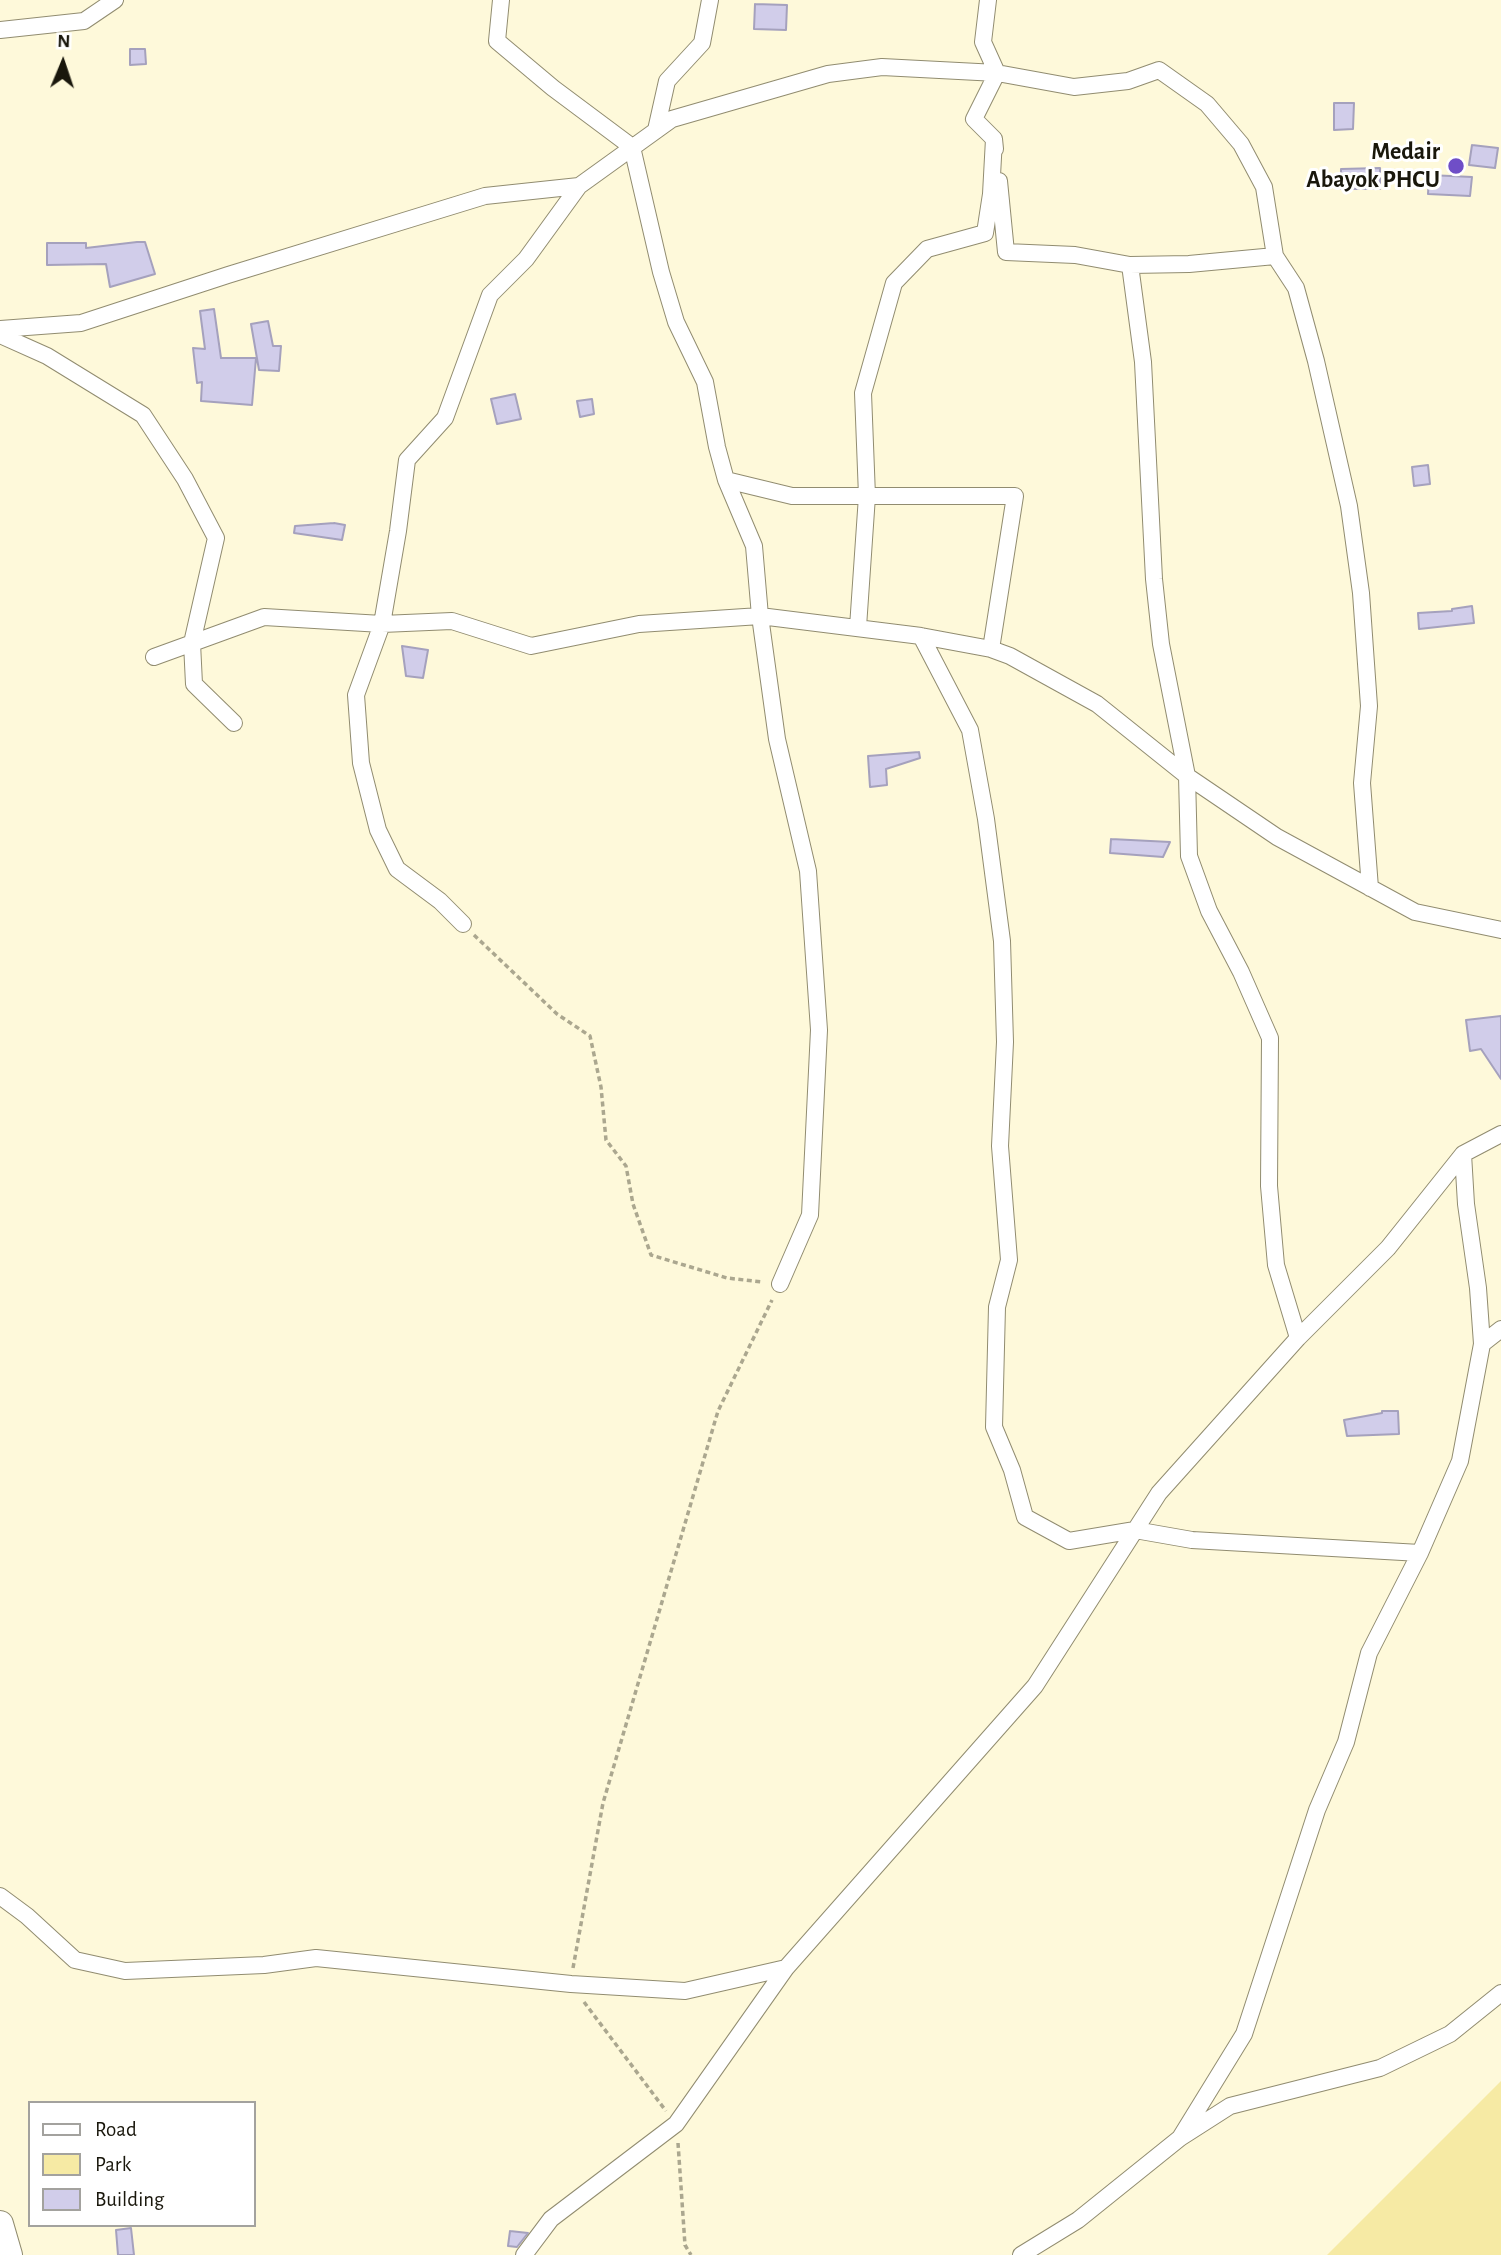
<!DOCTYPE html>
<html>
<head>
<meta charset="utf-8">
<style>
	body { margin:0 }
	#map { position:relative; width:1501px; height:2255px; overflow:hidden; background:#fef9da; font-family:"Alegreya Sans",sans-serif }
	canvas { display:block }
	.legend { position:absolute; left:28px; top:2101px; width:228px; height:126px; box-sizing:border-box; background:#fff; border:2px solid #a3a29e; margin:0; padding:9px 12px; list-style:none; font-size:21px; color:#19170c }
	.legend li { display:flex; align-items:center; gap:14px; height:35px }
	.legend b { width:35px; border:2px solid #a3a29e }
	.north { position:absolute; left:28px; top:28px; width:70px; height:70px; -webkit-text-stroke:5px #fff; paint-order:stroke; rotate:2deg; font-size:19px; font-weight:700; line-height:28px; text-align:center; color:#19170c }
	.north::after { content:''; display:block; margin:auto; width:24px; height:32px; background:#19170c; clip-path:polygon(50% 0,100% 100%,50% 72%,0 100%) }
</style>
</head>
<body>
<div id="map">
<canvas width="1501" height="2255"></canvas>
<ul class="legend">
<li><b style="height:9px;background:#fff"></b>Road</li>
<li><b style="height:19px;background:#f6eaa4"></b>Park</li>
<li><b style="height:19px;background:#d1cdea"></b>Building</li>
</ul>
<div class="north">N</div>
</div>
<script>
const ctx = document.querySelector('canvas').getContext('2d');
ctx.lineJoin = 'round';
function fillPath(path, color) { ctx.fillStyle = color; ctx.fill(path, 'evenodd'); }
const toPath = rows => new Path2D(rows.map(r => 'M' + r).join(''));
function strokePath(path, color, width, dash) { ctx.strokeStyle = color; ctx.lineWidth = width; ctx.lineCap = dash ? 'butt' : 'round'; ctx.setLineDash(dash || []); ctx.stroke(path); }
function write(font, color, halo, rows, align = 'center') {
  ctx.font = font + ' "Alegreya Sans",sans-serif'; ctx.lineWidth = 6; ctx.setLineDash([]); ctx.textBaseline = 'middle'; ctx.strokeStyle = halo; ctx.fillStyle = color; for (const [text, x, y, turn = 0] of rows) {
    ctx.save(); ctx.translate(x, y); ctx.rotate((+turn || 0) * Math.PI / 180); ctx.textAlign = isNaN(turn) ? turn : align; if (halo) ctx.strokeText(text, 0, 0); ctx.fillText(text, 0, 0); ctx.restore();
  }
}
fillPath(toPath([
	[1501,2081,1501,2255,1327,2255]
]), '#f6eaa4');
const building = toPath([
	[755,4,787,5,786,30,754,29,755,4],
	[130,49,145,49,146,64,130,65,130,49],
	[1334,103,1354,103,1353,129,1334,130,1334,103],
	[1472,145,1498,148,1495,168,1469,165,1472,145],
	[1380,168,1380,189,1341,189,1341,169,1380,168],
	[1429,175,1472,177,1470,196,1428,194,1429,175],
	[137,242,145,242,155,274,110,287,106,264,47,265,47,243,86,243,86,248,137,242],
	[214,309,221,358,256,358,252,405,201,401,202,382,197,383,193,348,205,349,200,311,214,309],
	[268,321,273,346,281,346,279,371,259,370,251,324,268,321],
	[515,394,521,419,497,424,491,399,515,394],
	[592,399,594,414,580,417,577,401,592,399],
	[1428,465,1430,484,1414,486,1412,467,1428,465],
	[334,523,345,525,342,540,294,533,295,526,334,523],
	[1472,606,1474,623,1419,629,1418,613,1452,611,1452,609,1472,606],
	[402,646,428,650,423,678,406,676,402,646],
	[919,752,920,758,886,769,887,785,870,787,868,756,919,752],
	[1111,839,1170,842,1163,857,1110,853,1111,839],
	[1501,1016,1501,1079,1481,1049,1470,1051,1466,1020,1501,1016],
	[1382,1411,1398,1411,1399,1434,1347,1436,1344,1420,1382,1413,1382,1411],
	[131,2228,134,2255,118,2255,116,2230,131,2228],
	[510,2231,528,2233,517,2247,508,2246,510,2231]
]);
fillPath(building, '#d1cdea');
strokePath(building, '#a5a1bd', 2);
const street = toPath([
	[501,0,497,41,553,88,632,147,661,272,676,322,705,382,717,447,726,480,754,546,760,616,777,739,808,871,819,1030,810,1215,780,1284],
	[988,0,983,42,997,73,974,119,994,139,995,149],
	[0,30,84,21,115,0],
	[656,130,667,81,702,43,710,0],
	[999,181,1006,252,1075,255,1130,265,1189,264,1275,256],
	[1130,265,1143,362,1154,579,1161,644,1187,776,1189,856,1209,911,1241,972,1270,1038,1269,1186,1276,1265,1298,1338],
	[0,329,81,323,228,275,485,196,579,186,672,119,828,74,882,67,997,73,1074,87,1128,81,1159,70,1207,104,1241,144,1264,187,1275,256,1296,288,1316,361,1349,506,1361,593,1369,706,1362,783,1370,888],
	[0,335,47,356,143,415,185,479,216,538,192,643,194,684,234,723],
	[726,480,792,496,1015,496,991,649],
	[858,627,867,496,863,393,894,283,927,249,985,233,991,194,994,139],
	[921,636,970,730,986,819,1002,941,1005,1042,1000,1146,1009,1260,997,1307,994,1427,1012,1470,1025,1517,1069,1541,1135,1530,1192,1540,1420,1553],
	[154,657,264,617,382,624,452,621,531,646,639,624,760,616,921,636,991,649,1010,656,1097,704,1187,776,1277,837,1415,912,1501,930],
	[463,924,440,901,397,869,378,830,361,763,356,695,382,624,398,531,407,460,445,418,490,295,526,259,579,186],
	[1482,1344,1501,1329],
	[0,1896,27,1916,75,1960,125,1971,264,1965,316,1958,571,1984,685,1991,786,1968],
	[1180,2138,1244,2034,1317,1810,1346,1742,1369,1653,1420,1553,1460,1461,1482,1344,1478,1288,1466,1204,1463,1154],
	[524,2255,551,2219,676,2124,786,1968,1035,1686,1159,1493,1298,1338,1388,1248,1463,1154,1501,1134],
	[1021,2255,1078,2220,1180,2138,1230,2106,1380,2068,1450,2034,1501,1993]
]);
const primary = toPath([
	[0,2224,9,2255]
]);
strokePath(street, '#918c70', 18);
strokePath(primary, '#918c70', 28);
strokePath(toPath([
	[474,935,557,1014,590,1036,601,1087,606,1140,626,1166,633,1204,651,1255,727,1278,762,1282],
	[573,1968,603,1803,718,1411,772,1300],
	[584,2002,666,2111],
	[678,2143,685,2245,691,2255]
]), '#aba78f', 3.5, [5, 3.5]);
strokePath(street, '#fff', 16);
strokePath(primary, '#fff', 26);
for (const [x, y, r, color] of [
	[1456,166,9,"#6f4ec7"]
]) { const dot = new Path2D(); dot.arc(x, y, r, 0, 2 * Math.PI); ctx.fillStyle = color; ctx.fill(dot); strokePath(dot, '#fff', 2.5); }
write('bold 24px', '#19170c', '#fff', [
	["Medair",1440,152],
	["Abayok PHCU",1440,180]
], 'right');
</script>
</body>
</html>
